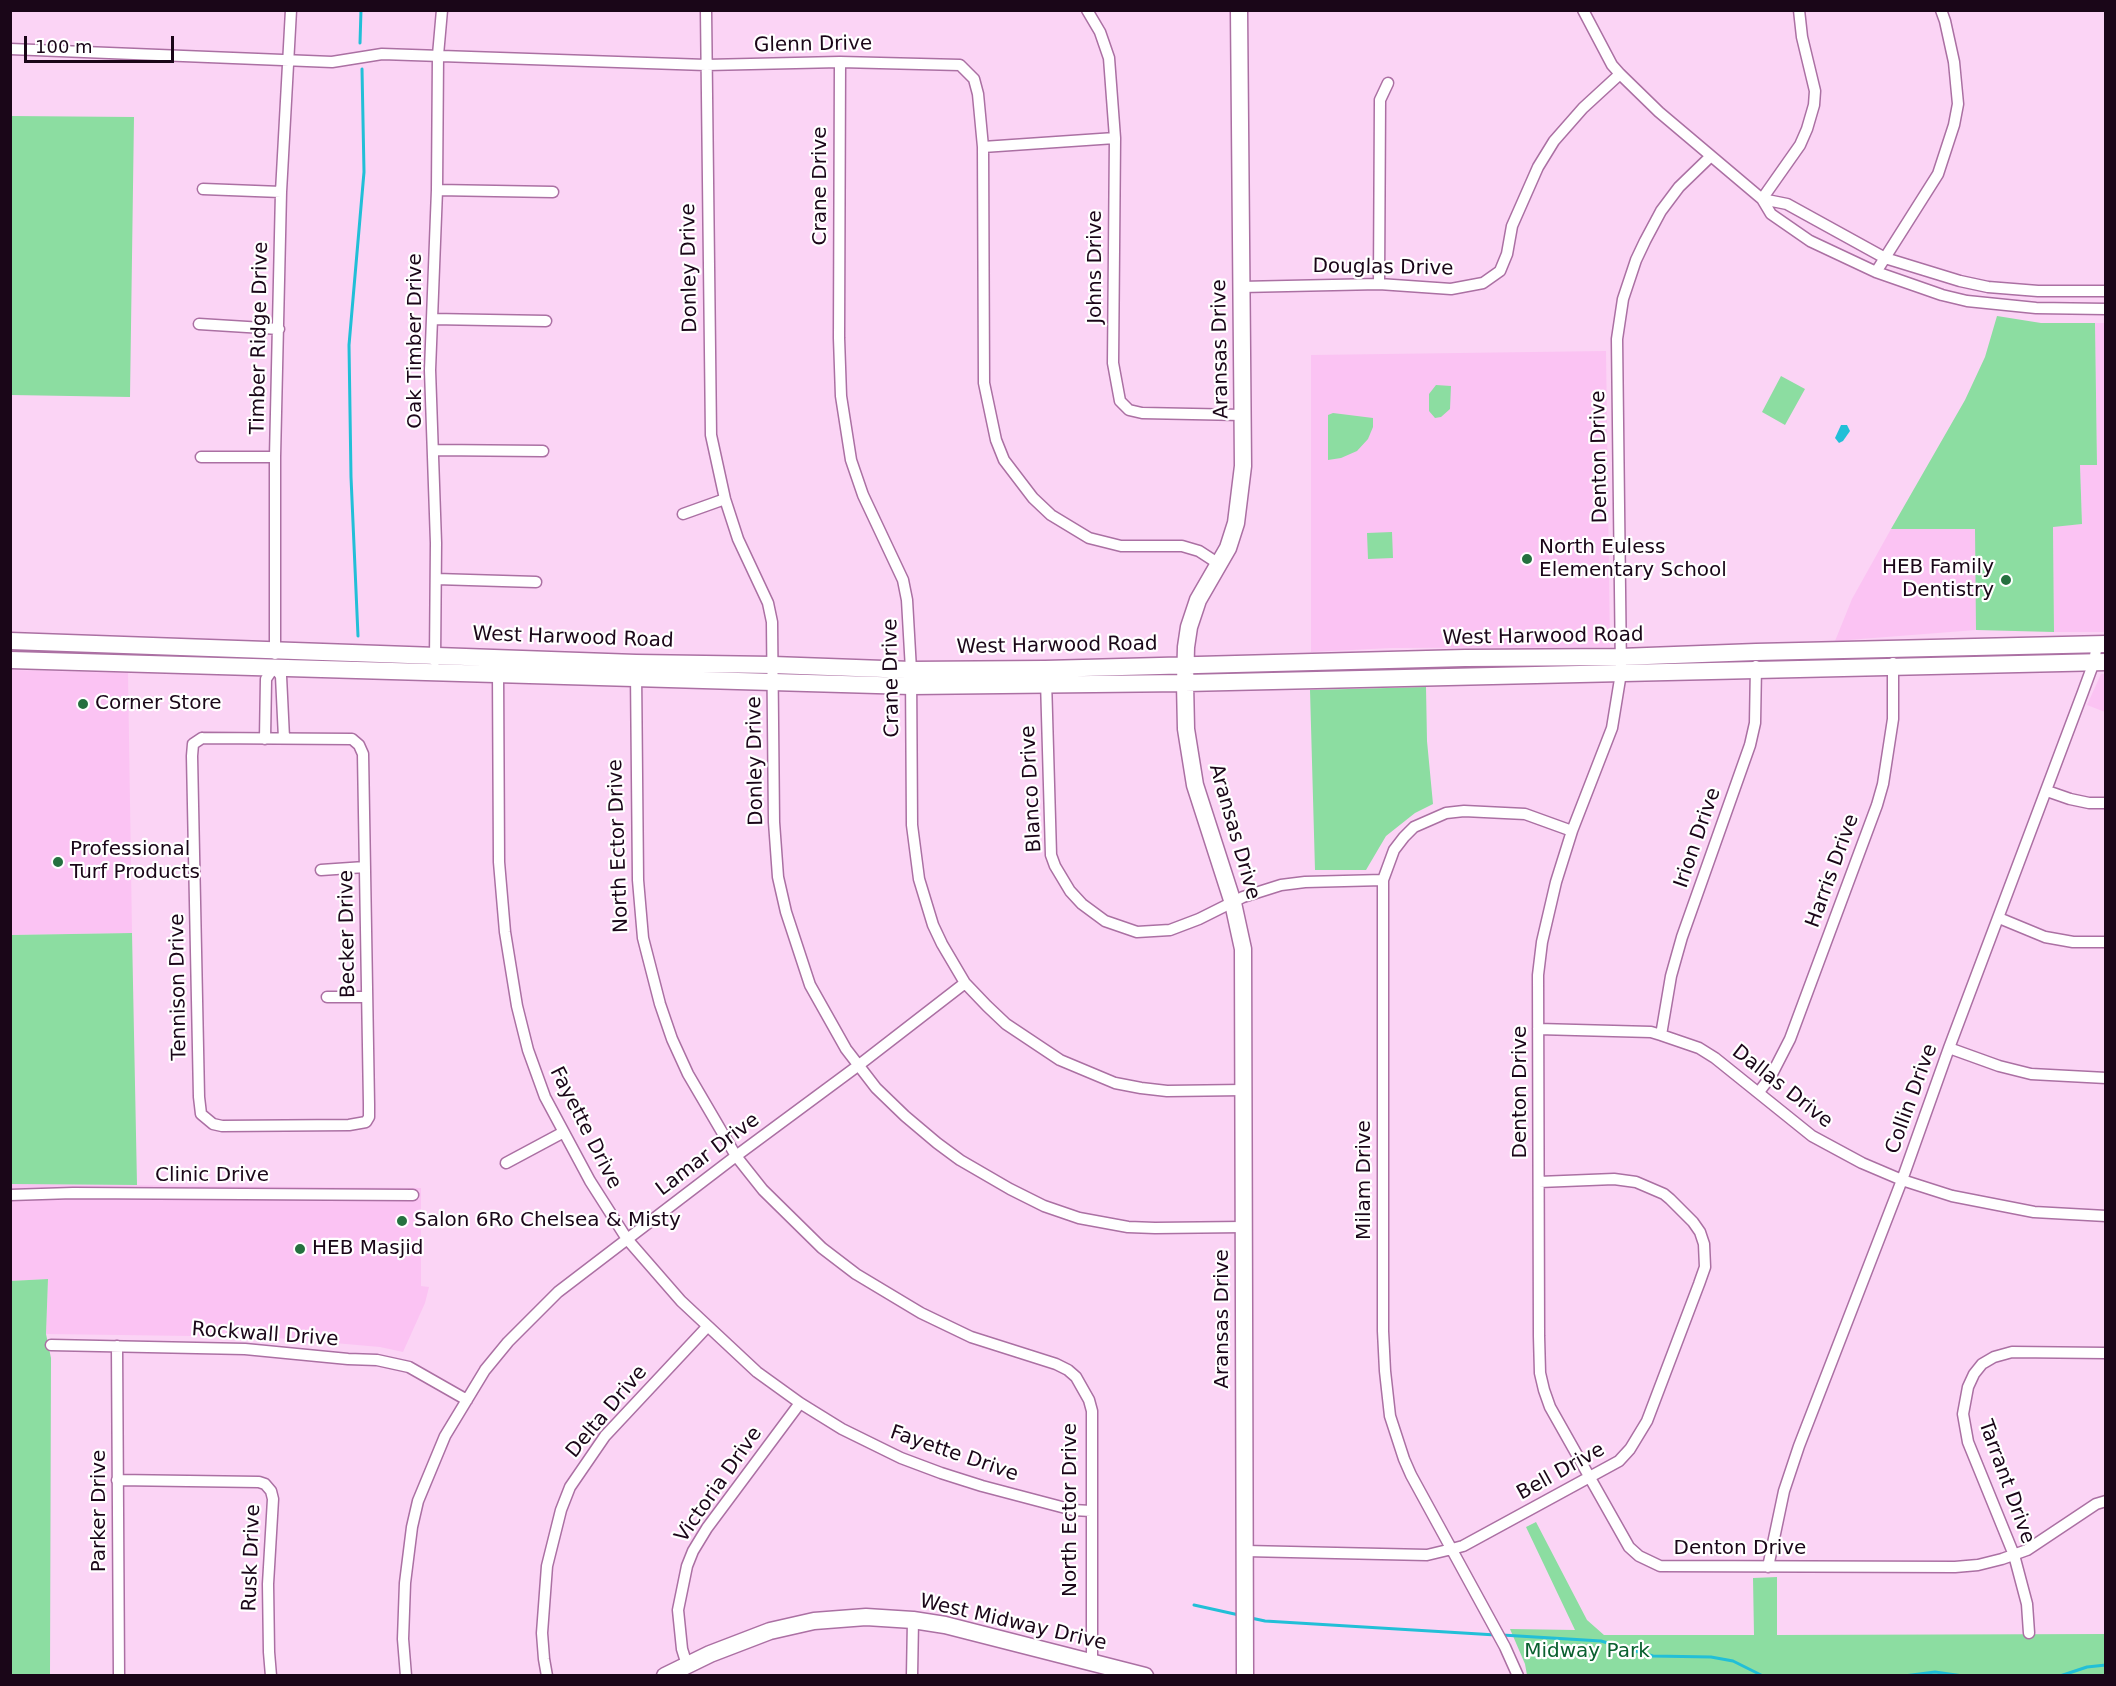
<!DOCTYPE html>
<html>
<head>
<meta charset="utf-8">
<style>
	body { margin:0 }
	#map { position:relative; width:2116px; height:1686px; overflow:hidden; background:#fbd4f5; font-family:"DejaVu Sans",sans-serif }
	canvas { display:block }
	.frame { position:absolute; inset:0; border:12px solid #1a0618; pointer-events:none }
	.scale { position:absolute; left:24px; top:36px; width:150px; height:27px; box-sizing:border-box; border:3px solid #1a0618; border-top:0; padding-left:8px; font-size:18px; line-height:21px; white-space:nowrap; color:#1a0618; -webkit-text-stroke:4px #fff; paint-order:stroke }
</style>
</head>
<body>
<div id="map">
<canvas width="2116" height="1686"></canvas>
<div class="frame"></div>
<div class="scale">100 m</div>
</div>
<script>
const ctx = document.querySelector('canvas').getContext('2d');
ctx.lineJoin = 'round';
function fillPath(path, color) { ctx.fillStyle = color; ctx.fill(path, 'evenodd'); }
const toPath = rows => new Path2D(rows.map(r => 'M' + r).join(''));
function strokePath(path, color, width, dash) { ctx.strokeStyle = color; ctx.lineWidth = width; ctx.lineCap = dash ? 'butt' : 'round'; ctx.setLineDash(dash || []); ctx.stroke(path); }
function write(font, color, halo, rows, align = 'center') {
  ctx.font = font + ' "DejaVu Sans",sans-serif'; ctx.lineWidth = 4.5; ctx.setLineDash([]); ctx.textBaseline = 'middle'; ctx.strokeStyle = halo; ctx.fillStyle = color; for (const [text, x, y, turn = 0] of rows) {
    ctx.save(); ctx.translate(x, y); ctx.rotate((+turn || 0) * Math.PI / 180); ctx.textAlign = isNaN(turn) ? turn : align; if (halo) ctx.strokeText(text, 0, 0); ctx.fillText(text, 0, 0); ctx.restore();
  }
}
fillPath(toPath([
	[2095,323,2105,323,2105,632,2054,632,2053,526,2082,524,2080,465,2097,464],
	[1606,351,1610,647,1392,648,1311,652,1311,355],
	[1891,529,1976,529,1976,630,1835,641,1852,599],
	[11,670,128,673,132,933,11,935],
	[2101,674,2105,674,2105,712,2087,705],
	[10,1184,421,1188,421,1286,429,1287,425,1303,403,1352,380,1347,266,1337,46,1334,48,1279,11,1281]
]), '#fbc3f3');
fillPath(toPath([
	[11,116,134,117,130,397,11,395],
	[1997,316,2041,323,2095,323,2097,465,2080,465,2082,524,2053,527,2054,632,1976,630,1975,529,1891,529,1965,400,1985,357],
	[1781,376,1805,389,1785,425,1762,412],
	[1436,385,1451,386,1450,409,1441,417,1435,418,1429,411,1429,394],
	[1333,413,1373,418,1373,427,1368,439,1357,451,1341,458,1328,460,1328,415],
	[1392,532,1393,558,1368,559,1367,533],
	[1426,687,1427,741,1433,804,1415,813,1386,836,1366,870,1315,870,1310,690],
	[132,933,137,1185,11,1184,11,935],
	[48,1279,46,1334,51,1358,50,1675,11,1675,10,1281],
	[1536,1522,1587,1620,1604,1635,1754,1635,1753,1578,1777,1577,1777,1635,2105,1634,2105,1675,1527,1675,1525,1664,1510,1629,1575,1630,1526,1527]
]), '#8cdda1');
fillPath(toPath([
	[1841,425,1847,425,1850,431,1843,441,1839,443,1835,438]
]), '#22bfd7');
strokePath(toPath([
	[360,43,361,10],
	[358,636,351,477,349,345,364,172,362,69],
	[1194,1605,1239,1615],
	[1251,1618,1265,1621,1496,1635],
	[1502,1635,1601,1641,1653,1656,1711,1657,1733,1661,1763,1676],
	[1904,1676,1935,1672,1963,1676],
	[2060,1676,2087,1667,2106,1665]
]), '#22bfd7', 3);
const street = toPath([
	[706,10,711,435,725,499,738,539,768,603,772,622,774,822,778,877,786,912,810,985,846,1049,876,1088,905,1116,937,1143,960,1160,1010,1189,1044,1206,1079,1218,1128,1227,1155,1228,1244,1227],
	[1087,10,1100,32,1109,58,1115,138,1113,363,1120,401,1129,410,1142,413,1243,415],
	[1583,10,1612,65,1620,74,1659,112,1762,199,1771,214,1810,241,1876,272,1942,295,1967,301,2036,308,2106,309],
	[10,49,332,62,382,54,706,65,840,62,960,65,974,79,978,94,983,147,984,383,996,440,1004,460,1033,498,1051,515,1089,538,1121,546,1182,546,1199,551,1219,564],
	[840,62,839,338,841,396,851,460,863,495,903,580,907,600,911,670,912,825,919,879,933,925,942,944,965,983,987,1006,1006,1024,1060,1060,1115,1083,1141,1088,1167,1091,1244,1090],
	[983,147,1115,138],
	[1711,156,1679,187,1661,211,1645,241,1636,260,1623,299,1617,339,1621,673,1612,728,1572,831,1556,882,1542,942,1538,975,1539,1336,1540,1373,1544,1390,1550,1407,1629,1547,1639,1556,1660,1566,1955,1567,1978,1565,2002,1559,2027,1550,2096,1504,2106,1501],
	[203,189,281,192],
	[437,190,553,192],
	[1762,199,1787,204,1885,258,1960,281,1988,287,2038,291,2106,291],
	[1762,199,1800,145,1807,129,1814,105,1815,91,1802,37,1799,10],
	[1876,272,1938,174,1954,125,1958,104,1954,62,1945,21,1941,10],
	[1379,284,1380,100,1388,83],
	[1241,287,1379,284,1451,289,1483,283,1500,271,1507,254,1512,226,1538,167,1554,141,1583,108,1620,74],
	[432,319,546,321],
	[199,324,279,329],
	[434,450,543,451],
	[201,457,275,457],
	[683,514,725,499],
	[436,579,536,582],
	[275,654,275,457,281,192,291,10],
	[435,661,436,543,430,370,437,190,438,55,442,10],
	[274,667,281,676,284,738],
	[498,671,499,862,505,932,517,1006,528,1050,545,1097,590,1181,627,1239,681,1301,757,1372,800,1403,842,1429,901,1458,941,1473,982,1486,1073,1510,1091,1511],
	[636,672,638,880,643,938,660,1004,672,1039,688,1074,736,1156,763,1190,822,1248,856,1274,921,1313,971,1337,1056,1364,1068,1370,1076,1377,1089,1400,1092,1411,1092,1663],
	[1046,680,1051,855,1055,866,1070,891,1082,904,1105,921,1137,932,1170,930,1199,919,1243,897,1281,885,1305,882,1383,880],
	[202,738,352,739,359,745,363,754,369,1104,369,1117,366,1122,349,1125,222,1126,213,1124,201,1114,199,1097,192,756,193,744,202,738],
	[265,739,266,679,274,667],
	[2047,791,2070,799,2089,803,2106,803],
	[321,870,365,867],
	[1999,918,2045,937,2073,942,2106,942],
	[327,997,367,997],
	[1538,1029,1651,1032,1661,1035,1699,1048,1715,1058,1812,1136,1862,1163,1902,1180,1952,1196,2034,1212,2106,1216],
	[1661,1035,1671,976,1682,937,1750,745,1755,723,1756,666],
	[1949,1048,1999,1066,2031,1074,2106,1078],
	[1759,1092,1771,1076,1790,1039,1877,805,1883,784,1893,719,1893,663],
	[506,1163,562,1133],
	[10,1195,73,1193,413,1195],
	[51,1345,245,1349,348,1359,377,1360,409,1367,467,1400],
	[117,1346,119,1676],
	[117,1480,259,1482,265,1484,271,1491,273,1499,268,1584,269,1652,271,1676],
	[1245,1551,1427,1555,1452,1549,1463,1546,1619,1461,1630,1449,1647,1421,1699,1284,1705,1267,1704,1244,1700,1232,1693,1222,1670,1199,1664,1194,1636,1182,1614,1179,1539,1182],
	[1768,1567,1784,1491,1799,1446,1902,1180,1949,1048,2083,692,2094,662,2097,644],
	[2029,1633,2027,1604,2014,1555,1968,1442,1963,1414,1968,1387,1974,1374,1982,1364,1994,1357,2012,1352,2106,1353],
	[687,1665,682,1649,678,1610,687,1566,693,1551,707,1528,800,1403],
	[406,1676,403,1639,405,1583,412,1527,418,1501,445,1436,485,1370,508,1342,558,1292,736,1156,859,1065,965,983],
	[547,1676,544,1659,542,1633,547,1566,561,1510,570,1487,605,1436,707,1327],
	[912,1676,913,1620],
	[1518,1676,1505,1647,1411,1475,1404,1459,1390,1416,1385,1371,1383,1331,1383,880,1394,850,1404,837,1414,827,1446,813,1464,811,1525,814,1572,831]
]);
const secondary = toPath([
	[1239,10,1243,466,1236,523,1228,548,1198,600,1189,627,1186,647,1185,683,1186,729,1195,785,1233,903,1243,949,1245,1676],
	[10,641,636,663,773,665,911,670,1045,669,1465,658,1620,657,1756,652,2106,644],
	[10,660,911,686,1185,683,2106,662],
	[665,1676,710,1654,770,1631,814,1621,866,1617,913,1620,945,1625,1145,1676]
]);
strokePath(street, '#ab70a3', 13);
strokePath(secondary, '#ab70a3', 19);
strokePath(street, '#fff', 10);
strokePath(secondary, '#fff', 16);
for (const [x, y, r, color] of [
	[1527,559,6,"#25703f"],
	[2006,580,6,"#25703f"],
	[83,704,6,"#25703f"],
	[58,862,6,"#25703f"],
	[402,1221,6,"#25703f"],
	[300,1249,6,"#25703f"]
]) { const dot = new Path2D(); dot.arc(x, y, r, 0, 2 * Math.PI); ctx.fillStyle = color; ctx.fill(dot); strokePath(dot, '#fff', 2); }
write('20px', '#1a0618', '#fff', [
	["Glenn Drive",813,45,-1],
	["Crane Drive",821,186,-90],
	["Johns Drive",1096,267,-90],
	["Donley Drive",690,268,-91],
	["Douglas Drive",1383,268,1],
	["Timber Ridge Drive",260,338,-89],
	["Oak Timber Drive",416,341,-90],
	["Aransas Drive",1221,349,-91],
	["Denton Drive",1600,457,-91],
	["West Harwood Road",1543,637,-1],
	["West Harwood Road",573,638,2],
	["West Harwood Road",1057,646,-1],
	["Crane Drive",892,678,-91],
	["Donley Drive",756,761,-91],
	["Blanco Drive",1032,789,-93],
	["Aransas Drive",1234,832,74],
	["Irion Drive",1698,838,-71],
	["North Ector Drive",619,846,-92],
	["Harris Drive",1833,871,-70],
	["Becker Drive",348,934,-91],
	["Tennison Drive",179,987,-91],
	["Dallas Drive",1782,1087,38],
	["Denton Drive",1521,1092,-90],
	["Collin Drive",1912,1099,-70],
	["Fayette Drive",585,1128,63],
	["Lamar Drive",708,1155,-37],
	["Clinic Drive",212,1176],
	["Milam Drive",1365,1180,-90],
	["Aransas Drive",1223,1319,-90],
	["Rockwall Drive",265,1335,4],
	["Delta Drive",607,1412,-50],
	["Fayette Drive",954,1454,19],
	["Bell Drive",1561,1472,-29],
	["Tarrant Drive",2006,1482,70],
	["Victoria Drive",719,1485,-55],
	["North Ector Drive",1071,1510,-90],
	["Parker Drive",100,1511,-90],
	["Denton Drive",1740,1549],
	["Rusk Drive",252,1558,-88],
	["West Midway Drive",1013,1623,13]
]);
write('20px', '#1a0618', '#fff', [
	["North Euless",1539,548],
	["Elementary School",1539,571],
	["HEB Family",1994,568,"right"],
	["Dentistry",1994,591,"right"],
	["Corner Store",95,704],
	["Professional",70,850],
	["Turf Products",70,873],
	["Salon 6Ro Chelsea & Misty",414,1221],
	["HEB Masjid",312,1249]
], 'left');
write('20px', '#0a602f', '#fff', [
	["Midway Park",1587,1652]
]);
</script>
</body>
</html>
